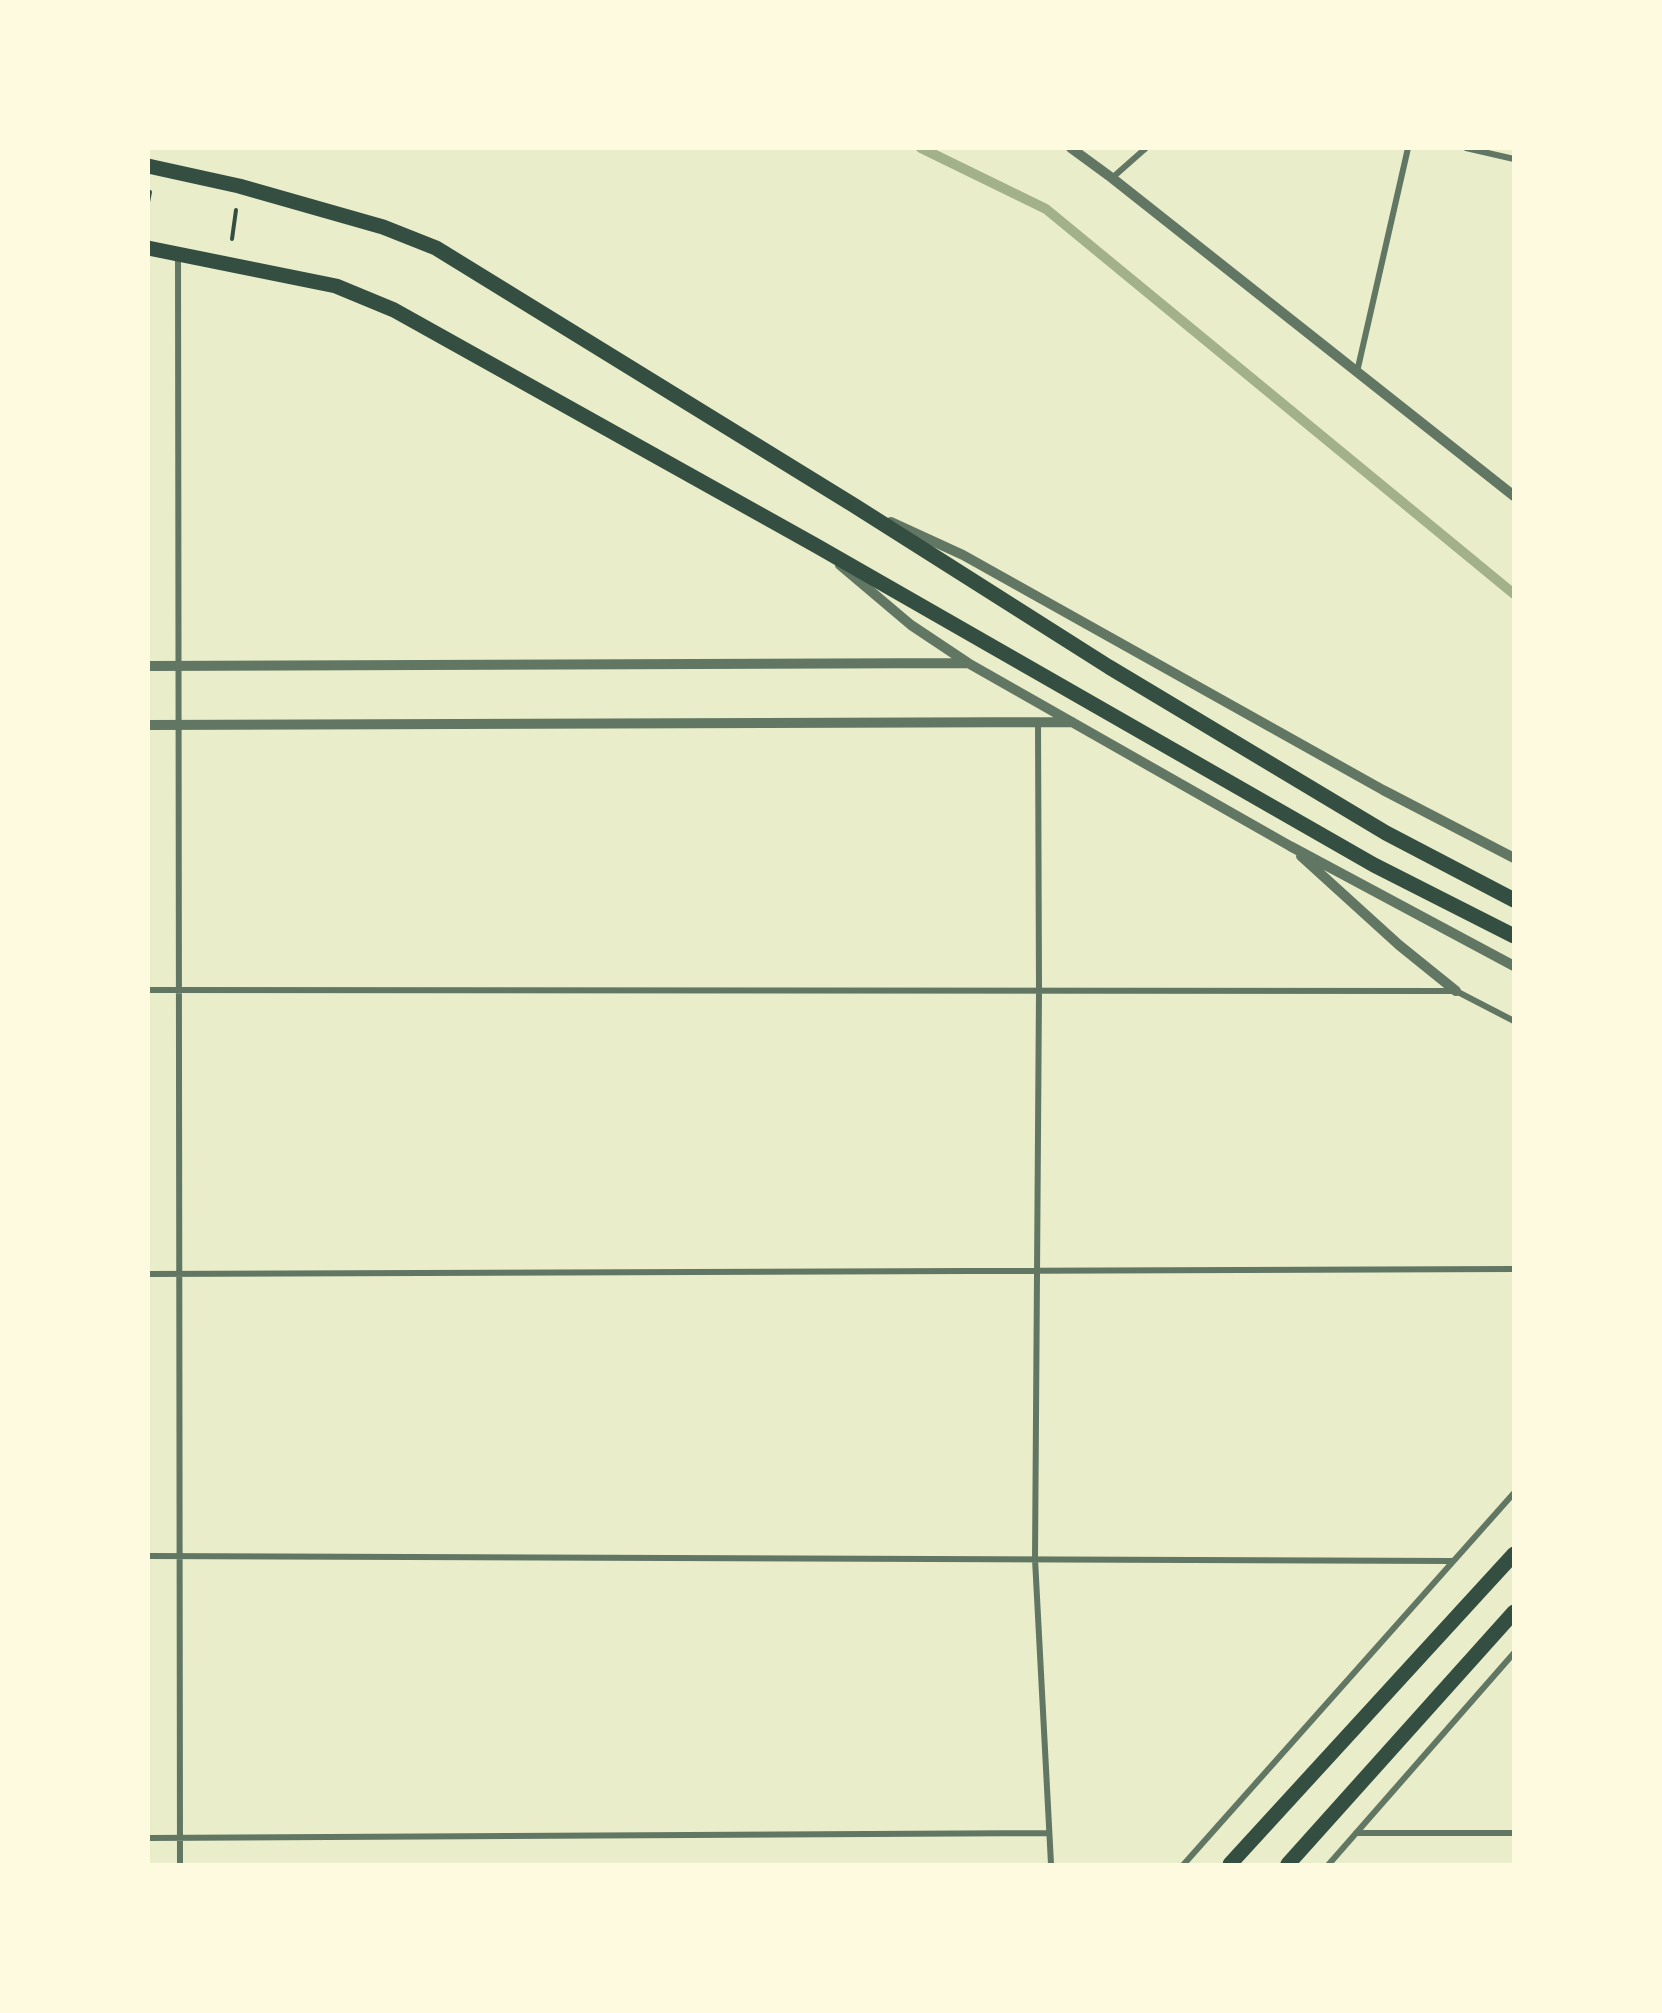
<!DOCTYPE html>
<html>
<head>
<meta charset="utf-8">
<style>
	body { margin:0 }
	#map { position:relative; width:1662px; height:2013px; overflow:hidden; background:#e9edc9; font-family:"Titillium Web",sans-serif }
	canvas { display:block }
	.frame { position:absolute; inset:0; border:150px solid #fefae0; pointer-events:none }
</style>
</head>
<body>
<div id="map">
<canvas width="1662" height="2013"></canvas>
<div class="frame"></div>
</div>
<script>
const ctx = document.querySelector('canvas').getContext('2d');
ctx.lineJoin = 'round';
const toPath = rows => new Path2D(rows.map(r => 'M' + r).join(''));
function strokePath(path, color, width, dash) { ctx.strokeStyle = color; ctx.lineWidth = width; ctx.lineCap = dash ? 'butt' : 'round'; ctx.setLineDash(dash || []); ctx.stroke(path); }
strokePath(toPath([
	[921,148,1046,209,1514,594]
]), '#a3b18a', 10);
strokePath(toPath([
	[148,202,150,192],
	[232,239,236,210]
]), '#344e41', 4);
strokePath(toPath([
	[1466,148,1514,159],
	[1112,178,1146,148],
	[178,255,180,1864],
	[1357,372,1408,148],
	[1038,722,1039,990,1035,1559,1051,1864],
	[148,990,1456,991,1514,1021],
	[148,1274,1514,1269],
	[148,1556,1452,1561],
	[1356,1833,1514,1833],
	[148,1838,1049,1833],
	[1184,1864,1514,1493],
	[1329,1864,1514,1653]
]), '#617663', 6);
strokePath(toPath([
	[1071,148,1112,178,1514,496],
	[891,522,963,555,1383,790,1514,858],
	[840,565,911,625,968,663,1290,846,1514,966],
	[148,666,968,663],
	[148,725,1072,722],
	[1301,856,1399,945,1456,991]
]), '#617663', 10);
strokePath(toPath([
	[148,166,239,186,383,227,436,248,855,506,1109,667,1386,833,1514,900],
	[148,248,336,286,394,310,815,545,1374,865,1514,936],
	[1230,1864,1514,1554],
	[1288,1864,1514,1612]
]), '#344e41', 15);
</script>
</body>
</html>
